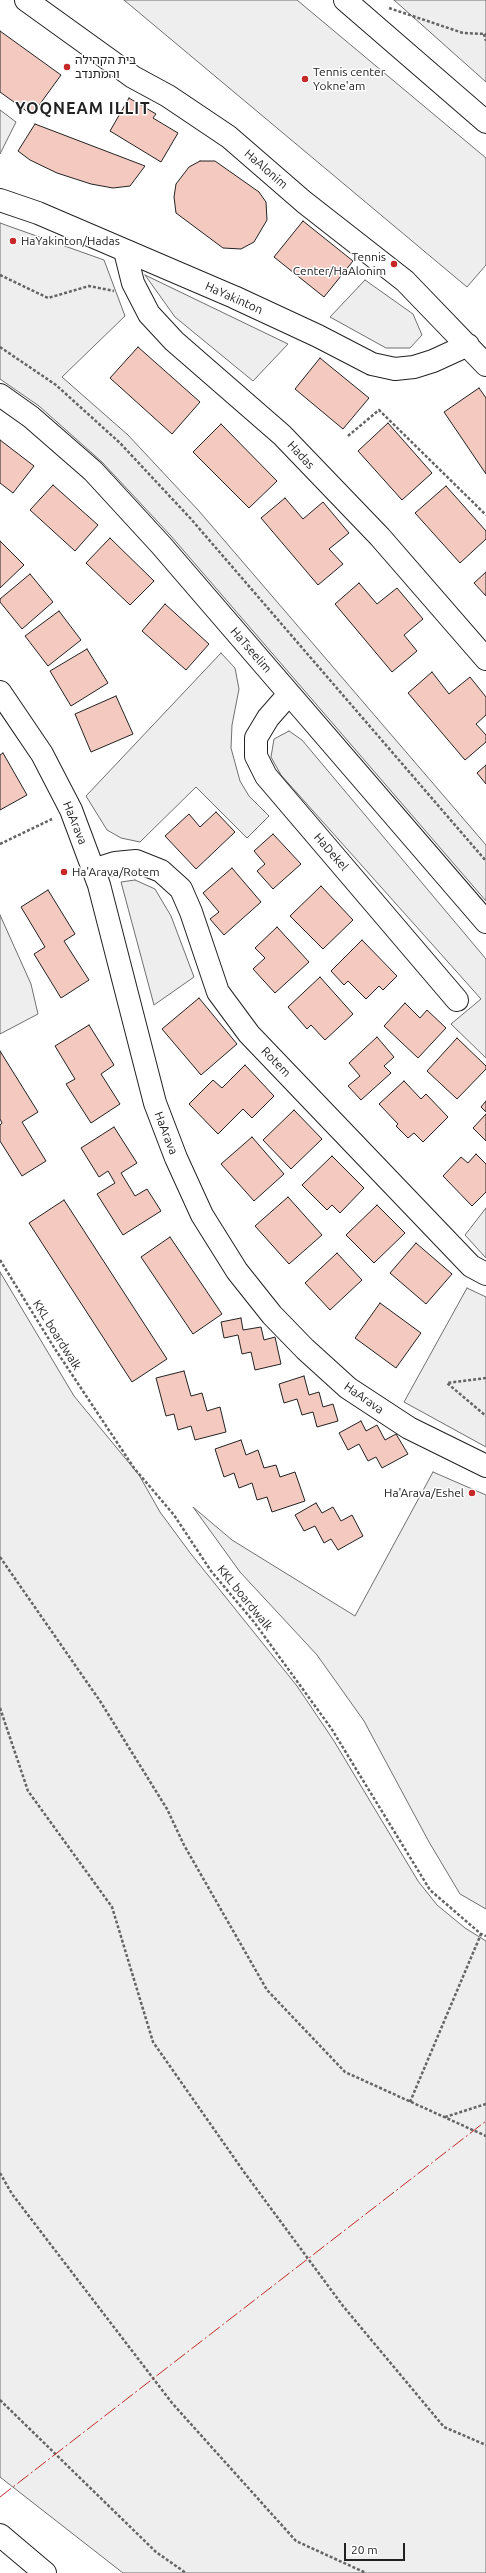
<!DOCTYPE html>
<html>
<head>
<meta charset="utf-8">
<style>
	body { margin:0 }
	#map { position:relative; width:486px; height:2573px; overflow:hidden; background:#fff; font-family:Ubuntu,sans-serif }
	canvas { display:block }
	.scale { position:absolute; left:344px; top:2543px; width:61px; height:18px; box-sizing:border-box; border:2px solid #222; border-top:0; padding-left:5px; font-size:12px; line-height:14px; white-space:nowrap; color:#222; -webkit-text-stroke:3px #fff; paint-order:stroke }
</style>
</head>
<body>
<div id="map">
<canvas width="486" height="2573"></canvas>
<div class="scale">20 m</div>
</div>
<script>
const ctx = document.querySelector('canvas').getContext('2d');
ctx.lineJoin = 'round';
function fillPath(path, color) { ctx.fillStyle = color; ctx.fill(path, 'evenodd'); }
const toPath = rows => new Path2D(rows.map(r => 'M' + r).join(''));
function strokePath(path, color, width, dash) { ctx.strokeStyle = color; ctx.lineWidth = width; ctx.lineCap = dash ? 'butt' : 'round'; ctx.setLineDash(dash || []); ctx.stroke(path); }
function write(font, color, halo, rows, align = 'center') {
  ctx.font = font + ' Ubuntu,"Noto Sans Hebrew",sans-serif'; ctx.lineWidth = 3; ctx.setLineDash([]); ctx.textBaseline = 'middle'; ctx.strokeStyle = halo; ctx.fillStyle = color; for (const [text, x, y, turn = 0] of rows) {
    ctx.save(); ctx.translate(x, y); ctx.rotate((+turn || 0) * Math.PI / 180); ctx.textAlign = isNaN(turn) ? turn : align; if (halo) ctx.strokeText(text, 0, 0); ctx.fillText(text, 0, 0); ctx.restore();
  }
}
const green = toPath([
	[124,0,297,0,486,158,486,265,467,287,124,0],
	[394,0,486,0,486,82,394,0],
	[0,110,16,122,0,154,0,110],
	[0,223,104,260,125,316,62,377,128,435,199,511,486,845,486,901,171,536,102,462,39,406,0,379,0,223],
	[145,275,288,344,253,381,175,317,145,275],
	[365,280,413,314,422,335,410,348,386,348,330,317,365,280],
	[221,653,235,668,239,689,232,725,231,748,240,781,249,796,269,816,247,838,196,787,140,842,121,838,107,830,86,796,221,653],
	[289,731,302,740,486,959,486,1058,451,1024,481,999,281,775,271,757,274,739,289,731],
	[135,880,155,889,171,916,194,977,154,1005,121,882,135,880],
	[0,915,31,984,38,1014,0,1034,0,915],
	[486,1208,486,1258,465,1235,486,1208],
	[0,1272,74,1396,139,1475,160,1512,191,1554,297,1686,334,1741,418,1881,437,1905,465,1928,486,1941,486,2573,123,2573,0,2477,0,1272],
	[467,1288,486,1297,486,1447,404,1402,467,1288],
	[433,1472,486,1495,486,1909,460,1894,429,1842,364,1721,317,1655,240,1572,193,1507,232,1540,355,1616,433,1472]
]);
fillPath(green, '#eee');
strokePath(green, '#6f6f6f', 1);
const building = toPath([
	[0,31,61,75,32,115,0,92,0,31],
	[129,98,156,114,153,118,178,133,161,162,110,131,129,98],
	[35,124,145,166,130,186,113,188,91,184,57,173,30,160,18,151,35,124],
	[200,161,215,161,259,192,266,202,267,220,254,242,241,249,223,248,176,213,174,197,176,184,189,167,200,161],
	[303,221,353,261,324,297,274,257,303,221],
	[138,347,200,402,172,434,110,378,138,347],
	[320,358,369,398,343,429,295,389,320,358],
	[479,388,486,398,486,474,444,412,479,388],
	[388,423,432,473,402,500,358,451,388,423],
	[221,424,277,481,249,508,193,452,221,424],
	[0,440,34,466,13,493,0,483,0,440],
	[53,485,98,525,75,551,30,510,53,485],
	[446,486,486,531,486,539,460,563,415,513,446,486],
	[285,498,303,519,323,502,349,533,329,549,343,564,318,585,261,518,285,498],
	[110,538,154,581,130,605,86,563,110,538],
	[0,541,24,565,0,588,0,541],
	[486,572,486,596,474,583,486,572],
	[30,574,53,602,22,629,0,602,0,599,30,574],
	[359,583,377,604,397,588,423,619,404,635,417,651,392,672,335,604,359,583],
	[165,604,209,644,186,670,142,631,165,604],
	[59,611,81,640,48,666,25,636,59,611],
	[87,649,108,683,71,706,50,671,87,649],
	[432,672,449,694,470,677,486,697,486,715,476,724,486,735,486,742,465,760,408,693,432,672],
	[116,696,133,734,91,752,75,714,116,696],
	[3,753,27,795,0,810,0,755,3,753],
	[486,765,486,784,477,773,486,765],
	[216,812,235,832,196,869,165,836,189,814,200,827,216,812],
	[273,834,301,864,273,889,257,871,265,864,254,851,273,834],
	[232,868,261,902,224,935,210,919,219,912,203,893,232,868],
	[321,886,353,920,323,949,290,916,321,886],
	[48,890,75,934,64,941,89,980,61,998,34,954,45,947,21,907,48,890],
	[277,927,309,962,275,993,253,969,265,958,255,948,277,927],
	[362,940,397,976,383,990,379,986,366,999,348,981,344,985,331,971,362,940],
	[320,977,353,1014,325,1040,311,1025,307,1029,288,1007,320,977],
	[199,998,237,1044,201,1075,162,1029,199,998],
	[405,1003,420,1018,427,1010,446,1028,418,1058,384,1026,405,1003],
	[89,1025,114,1065,101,1074,120,1104,91,1123,66,1084,75,1079,55,1046,89,1025],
	[377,1037,394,1057,384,1066,391,1073,361,1100,348,1086,360,1076,349,1063,377,1037],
	[457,1038,486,1066,486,1069,457,1099,427,1071,457,1038],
	[0,1051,38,1112,22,1122,46,1161,22,1176,0,1141,0,1125,2,1123,0,1119,0,1051],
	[245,1065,274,1096,252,1118,243,1109,218,1134,189,1104,213,1080,222,1088,245,1065],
	[404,1081,421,1099,426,1094,448,1117,423,1142,414,1133,408,1138,396,1126,398,1124,379,1104,404,1081],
	[486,1101,486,1112,481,1107,486,1101],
	[294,1110,322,1139,291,1169,263,1140,294,1110],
	[486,1114,486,1141,473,1128,486,1114],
	[114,1127,137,1163,121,1173,135,1196,147,1189,161,1211,123,1235,97,1194,115,1183,108,1171,99,1177,81,1148,114,1127],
	[252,1137,284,1174,254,1201,221,1164,252,1137],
	[476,1154,486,1164,486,1192,472,1206,443,1176,461,1157,468,1163,476,1154],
	[332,1156,364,1188,340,1213,332,1205,327,1210,302,1185,332,1156],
	[288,1197,322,1235,289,1264,255,1226,288,1197],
	[64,1200,167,1359,132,1382,29,1223,64,1200],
	[377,1205,405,1233,374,1263,346,1235,377,1205],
	[170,1237,222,1314,193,1334,141,1257,170,1237],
	[416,1243,452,1274,426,1304,390,1273,416,1243],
	[337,1253,362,1280,330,1310,305,1283,337,1253],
	[380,1303,421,1333,396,1368,355,1338,380,1303],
	[241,1318,243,1330,261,1327,264,1340,275,1337,281,1364,255,1370,251,1352,242,1354,238,1335,224,1338,221,1322,241,1318],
	[184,1371,191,1396,202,1393,207,1411,220,1407,226,1432,195,1440,191,1426,178,1430,174,1414,166,1416,156,1378,184,1371],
	[304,1376,309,1395,319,1392,323,1407,333,1404,338,1421,317,1427,313,1412,302,1415,297,1399,284,1403,279,1384,304,1376],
	[361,1421,366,1431,377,1425,385,1440,396,1434,408,1454,382,1468,376,1457,368,1461,359,1444,348,1450,339,1433,361,1421],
	[241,1440,246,1455,258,1450,264,1468,276,1465,280,1477,295,1472,305,1501,272,1512,267,1497,257,1500,252,1483,239,1488,234,1473,224,1477,215,1449,241,1440],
	[316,1503,322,1513,333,1507,341,1521,352,1515,363,1536,338,1550,331,1539,324,1543,315,1526,304,1531,295,1515,316,1503]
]);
fillPath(building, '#f3c9c0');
strokePath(building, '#222', 1);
const minor = toPath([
	[26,0,133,77,168,96,229,137,304,202,405,281,486,365],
	[345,0,486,122],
	[0,200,38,213,234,297,318,336,372,364,395,369,414,367,433,361,468,345],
	[125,251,133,283,149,314,174,341,282,435,380,537,486,659],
	[0,395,31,417,93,471,161,545,486,922],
	[0,692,42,754,71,810,99,885,155,1103,176,1158,202,1215,237,1271,272,1315,305,1349,348,1388,409,1428,486,1466],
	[289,694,268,718,256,738,256,756,266,776,457,1000],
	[93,870,115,863,136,861,161,871,181,889,191,912,218,992,249,1034,471,1266,486,1274]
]);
const highway = toPath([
	[0,2535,45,2573]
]);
strokePath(minor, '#222', 24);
strokePath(highway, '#222', 24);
strokePath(toPath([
	[389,8,463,33,486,34],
	[484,34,486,41],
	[0,275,48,298,89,286,114,291],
	[0,347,56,385,120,443,191,519,486,861],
	[348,436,379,410,486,515],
	[0,844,52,819],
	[0,1260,55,1349,134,1468,174,1515,211,1571,254,1622,331,1728,430,1890,481,1934,486,1936],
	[486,1378,447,1383,486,1416],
	[0,1557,100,1701,167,1809,184,1845,267,1990,345,2072,486,2136],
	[0,1708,28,1791,112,1907,153,2042,244,2172,343,2306,444,2427,486,2445],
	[410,2102,481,1934],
	[445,2117,486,2104],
	[0,2173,12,2194,172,2403,296,2541,366,2573],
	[0,2400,156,2552,186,2573]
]), '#646464', 2.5, [3, 2]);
strokePath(minor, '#fff', 22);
strokePath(highway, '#fff', 22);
strokePath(toPath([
	[0,2497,486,2121]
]), '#c62828', 1, [14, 3, 2, 3]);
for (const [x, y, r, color] of [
	[67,67,4,"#c62828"],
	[305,79,4,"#c62828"],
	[13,241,4,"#c62828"],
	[394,264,4,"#c62828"],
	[64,872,4,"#c62828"],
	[472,1493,4,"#c62828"]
]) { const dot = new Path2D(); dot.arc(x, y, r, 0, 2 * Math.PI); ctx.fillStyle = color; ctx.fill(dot); strokePath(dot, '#fff', 1.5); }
write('12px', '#222', '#fff', [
	["בית הקהילה",75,60],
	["והמתנדב",75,74],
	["Tennis center",313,72],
	["Yokne'am",313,86],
	["HaYakinton/Hadas",21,241],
	["Tennis",386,257,"right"],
	["Center/HaAlonim",386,271,"right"],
	["Ha'Arava/Rotem",72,872],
	["Ha'Arava/Eshel",464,1493,"right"]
], 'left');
write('12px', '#222', '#fff', [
	["HaAlonim",266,169,41],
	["HaYakinton",234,298,24],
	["Hadas",301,455,47],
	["HaTseelim",251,650,49],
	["HaArava",75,823,68],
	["HaDekel",331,852,49],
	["Rotem",276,1062,46],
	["HaArava",166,1133,69],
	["KKL boardwalk",57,1335,58],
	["HaArava",364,1398,35],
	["KKL boardwalk",245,1598,51]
]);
ctx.letterSpacing = '1px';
write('bold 16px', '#222', '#fff', [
	["YOQNEAM ILLIT",83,109]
]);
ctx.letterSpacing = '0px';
</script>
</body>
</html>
